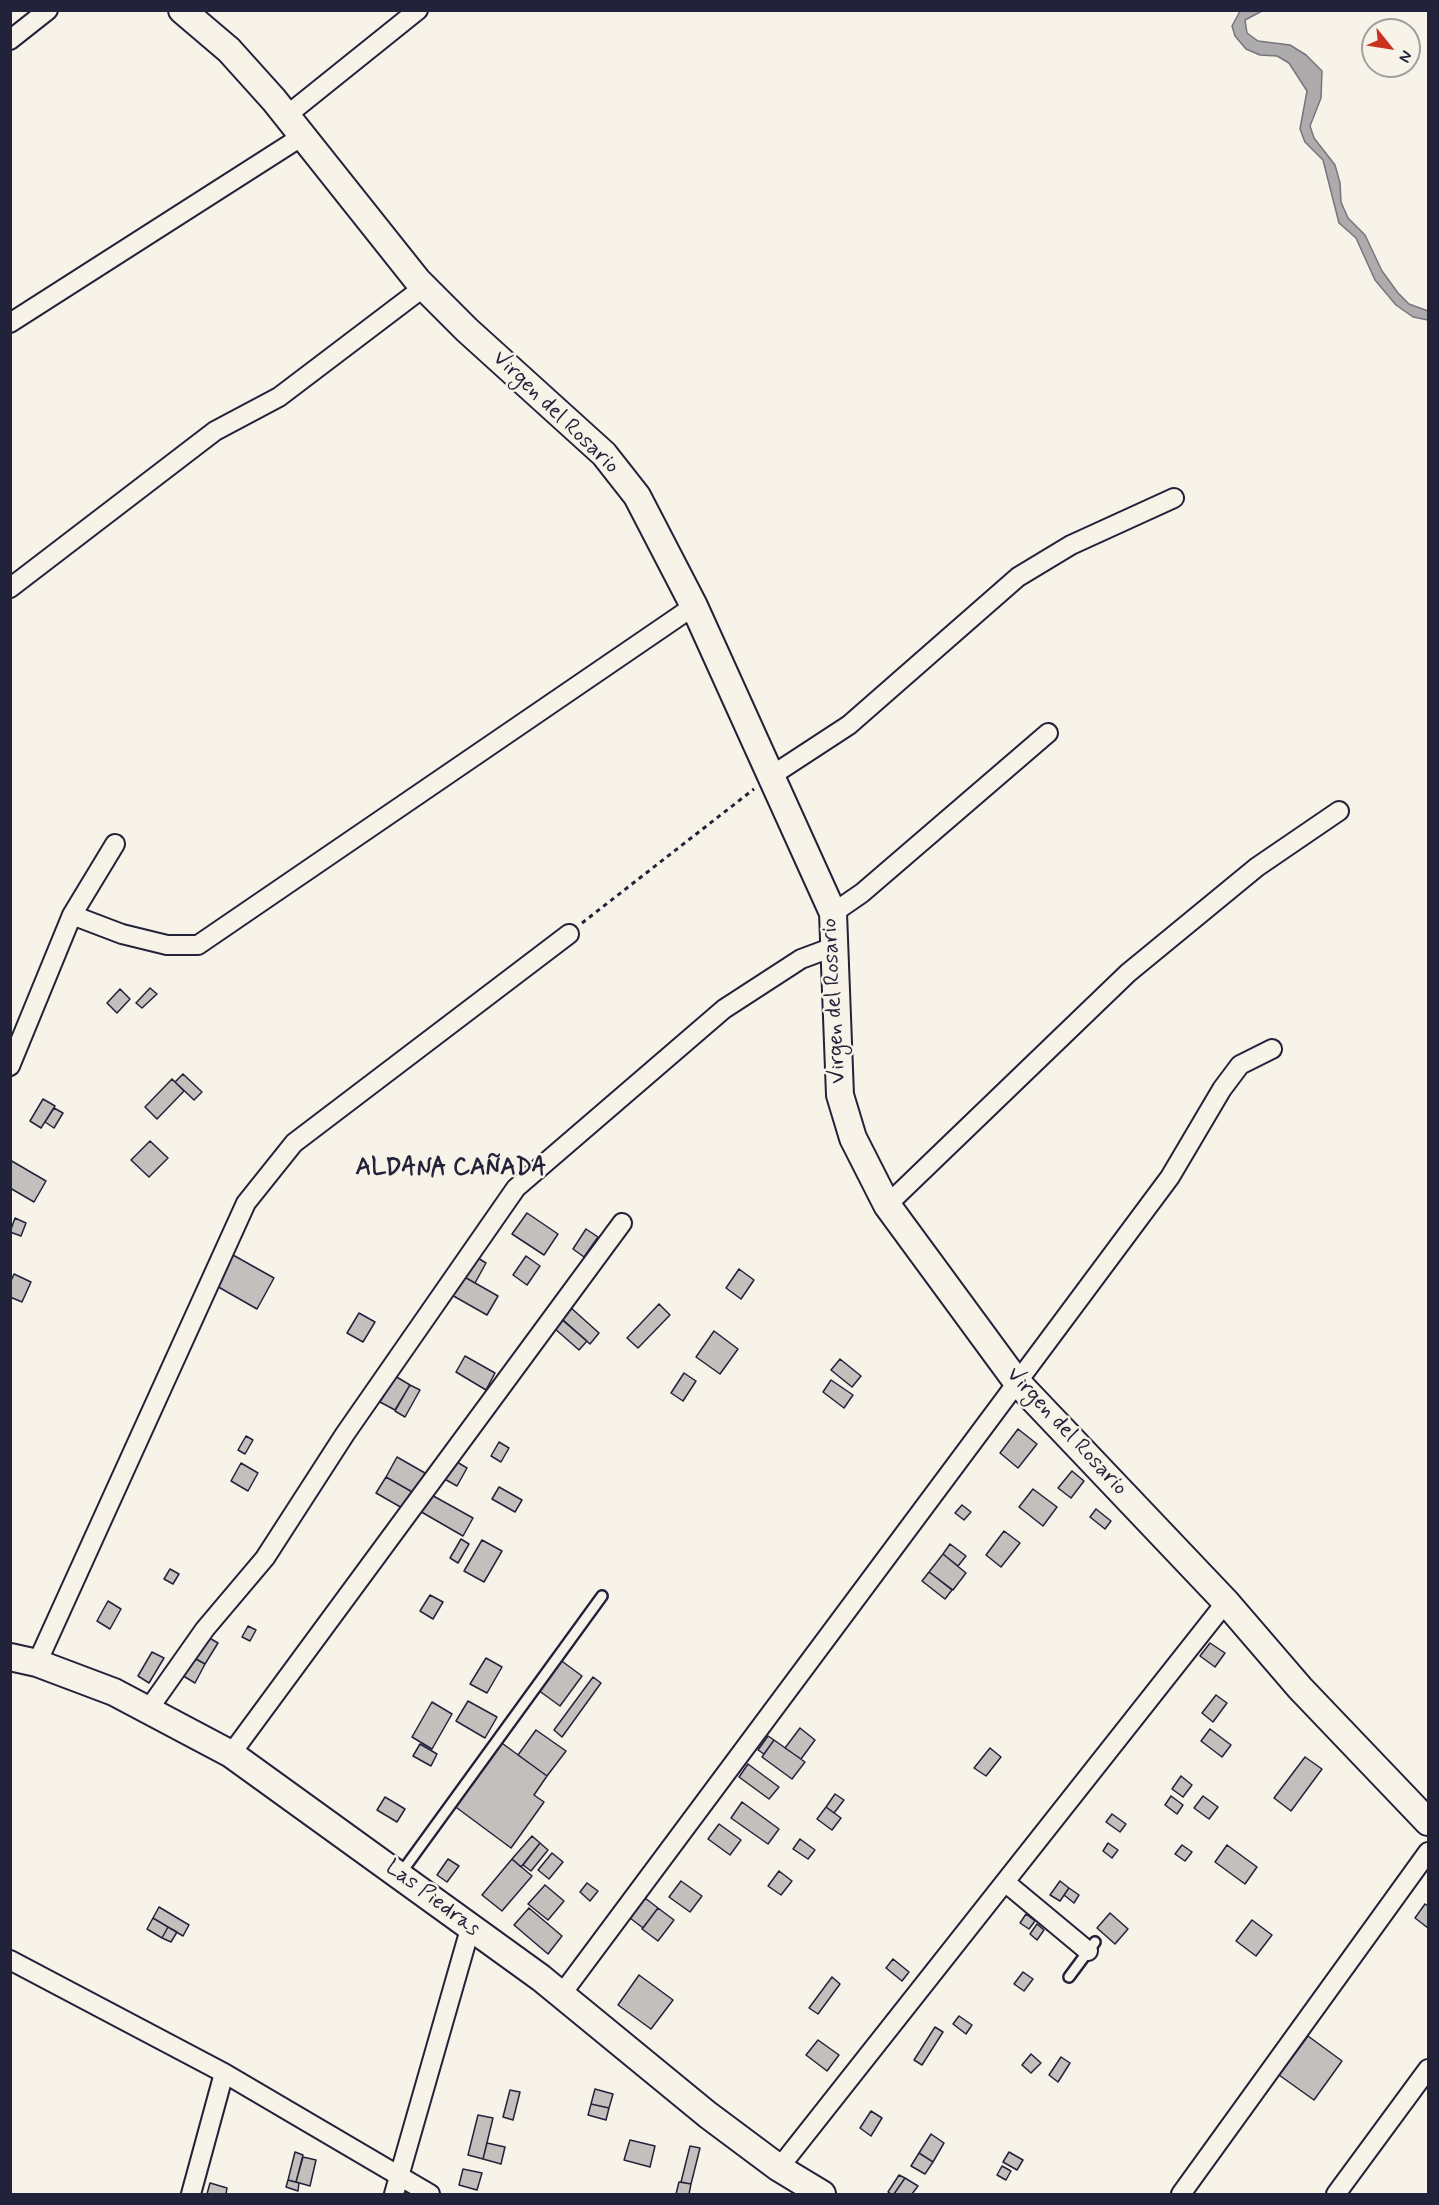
<!DOCTYPE html>
<html>
<head>
<meta charset="utf-8">
<style>
	body { margin:0 }
	#map { position:relative; width:1439px; height:2205px; overflow:hidden; background:#f7f3e8; font-family:Mynerve,sans-serif }
	canvas { display:block }
	.frame { position:absolute; inset:0; border:12px solid #22223b; pointer-events:none }
	.north { position:absolute; left:1361px; top:18px; width:60px; height:60px; box-sizing:border-box; background:#f7f3e8; border:2px solid #a29fa3; border-radius:50%; rotate:120deg; font-size:16px; font-weight:700; line-height:24px; text-align:center; color:#22223b }
	.north::after { content:''; display:block; margin:auto; width:21px; height:27px; background:#c8321e; clip-path:polygon(50% 0,100% 100%,50% 72%,0 100%) }
</style>
</head>
<body>
<div id="map">
<canvas width="1439" height="2205"></canvas>
<div class="frame"></div>
<div class="north">N</div>
</div>
<script>
const ctx = document.querySelector('canvas').getContext('2d');
ctx.lineJoin = 'round';
function fillPath(path, color) { ctx.fillStyle = color; ctx.fill(path, 'evenodd'); }
const toPath = rows => new Path2D(rows.map(r => 'M' + r).join(''));
function strokePath(path, color, width, dash) { ctx.strokeStyle = color; ctx.lineWidth = width; ctx.lineCap = dash ? 'butt' : 'round'; ctx.setLineDash(dash || []); ctx.stroke(path); }
function write(font, color, halo, rows, align = 'center') {
  ctx.font = font + ' Mynerve,sans-serif'; ctx.lineWidth = 5; ctx.setLineDash([]); ctx.textBaseline = 'middle'; ctx.strokeStyle = halo; ctx.fillStyle = color; for (const [text, x, y, turn = 0] of rows) {
    ctx.save(); ctx.translate(x, y); ctx.rotate((+turn || 0) * Math.PI / 180); ctx.textAlign = isNaN(turn) ? turn : align; if (halo) ctx.strokeText(text, 0, 0); ctx.fillText(text, 0, 0); ctx.restore();
  }
}
const water = toPath([
	[1240,11,1262,11,1245,20,1247,33,1258,41,1290,45,1306,55,1322,71,1321,98,1310,126,1314,138,1335,165,1340,183,1341,202,1348,218,1365,235,1382,271,1398,293,1409,304,1428,311,1428,320,1413,317,1396,305,1375,280,1356,238,1339,223,1323,160,1305,142,1300,129,1307,91,1289,63,1277,56,1260,55,1246,49,1235,36,1232,26,1240,11]
]);
fillPath(water, '#aeabad');
strokePath(water, '#76747f', 1.5);
const building = toPath([
	[150,988,157,994,142,1008,136,1003,150,988],
	[120,989,130,999,117,1013,107,1003,120,989],
	[183,1074,202,1092,194,1100,175,1082,183,1074],
	[172,1079,184,1091,157,1119,145,1107,172,1079],
	[43,1099,55,1106,41,1128,30,1121,43,1099],
	[54,1108,63,1113,54,1128,45,1122,54,1108],
	[150,1141,168,1158,149,1177,131,1160,150,1141],
	[10,1160,46,1181,34,1202,10,1188,10,1160],
	[527,1213,558,1234,544,1255,512,1234,527,1213],
	[15,1218,26,1223,21,1236,10,1232,15,1218],
	[586,1229,598,1237,584,1257,573,1249,586,1229],
	[233,1255,274,1278,257,1309,215,1285,233,1255],
	[473,1255,486,1263,475,1283,461,1275,473,1255],
	[526,1256,540,1266,527,1285,513,1275,526,1256],
	[739,1269,754,1280,741,1299,726,1288,739,1269],
	[14,1274,31,1282,22,1302,10,1297,10,1283,14,1274],
	[461,1275,498,1296,487,1315,450,1294,461,1275],
	[659,1304,670,1315,638,1348,627,1338,659,1304],
	[570,1307,599,1333,590,1344,560,1318,570,1307],
	[359,1313,375,1322,363,1342,347,1333,359,1313],
	[562,1319,587,1341,579,1350,554,1328,562,1319],
	[714,1331,738,1349,720,1374,696,1357,714,1331],
	[465,1356,495,1373,486,1390,456,1372,465,1356],
	[840,1359,861,1376,852,1387,831,1370,840,1359],
	[684,1373,696,1381,683,1401,671,1393,684,1373],
	[395,1376,410,1385,395,1410,380,1402,395,1376],
	[831,1380,853,1395,844,1408,823,1392,831,1380],
	[410,1385,420,1390,405,1417,395,1411,410,1385],
	[1018,1429,1037,1444,1018,1468,1000,1453,1018,1429],
	[246,1436,253,1440,245,1454,238,1450,246,1436],
	[499,1442,509,1448,501,1462,491,1456,499,1442],
	[397,1457,425,1473,414,1493,386,1477,397,1457],
	[452,1459,467,1468,457,1486,441,1477,452,1459],
	[241,1463,258,1473,248,1491,231,1481,241,1463],
	[1072,1471,1084,1481,1071,1498,1058,1488,1072,1471],
	[386,1477,414,1493,404,1509,376,1493,386,1477],
	[499,1487,522,1500,515,1512,492,1499,499,1487],
	[1033,1489,1057,1507,1043,1526,1019,1507,1033,1489],
	[428,1493,473,1518,463,1536,418,1510,428,1493],
	[962,1505,971,1512,964,1520,955,1513,962,1505],
	[1096,1509,1111,1521,1105,1529,1090,1517,1096,1509],
	[1004,1531,1020,1543,1001,1567,986,1555,1004,1531],
	[461,1539,469,1544,458,1563,450,1558,461,1539],
	[482,1540,502,1551,484,1582,464,1571,482,1540],
	[950,1544,966,1556,958,1566,943,1554,950,1544],
	[943,1554,966,1573,953,1590,929,1572,943,1554],
	[170,1569,179,1574,173,1584,164,1579,170,1569],
	[929,1572,952,1590,945,1599,922,1581,929,1572],
	[430,1595,443,1602,433,1619,420,1611,430,1595],
	[108,1601,121,1609,110,1629,97,1621,108,1601],
	[248,1626,256,1630,250,1641,242,1637,248,1626],
	[206,1636,218,1643,205,1664,194,1658,206,1636],
	[1210,1643,1225,1653,1215,1667,1200,1656,1210,1643],
	[152,1652,164,1658,149,1683,138,1676,152,1652],
	[191,1656,205,1664,195,1683,180,1674,191,1656],
	[486,1658,502,1667,487,1693,470,1684,486,1658],
	[559,1659,582,1676,560,1706,538,1690,559,1659],
	[593,1677,601,1683,562,1737,554,1730,593,1677],
	[1216,1695,1227,1703,1213,1722,1202,1713,1216,1695],
	[468,1701,497,1717,485,1738,456,1721,468,1701],
	[432,1702,452,1714,432,1749,412,1737,432,1702],
	[800,1728,815,1740,801,1759,785,1748,800,1728],
	[1210,1729,1231,1745,1222,1757,1201,1741,1210,1729],
	[536,1730,566,1751,547,1776,518,1755,536,1730],
	[768,1736,774,1740,764,1754,758,1750,768,1736],
	[774,1740,805,1762,792,1779,762,1757,774,1740],
	[499,1741,547,1776,534,1795,544,1802,511,1848,453,1805,499,1741],
	[420,1744,437,1754,431,1766,413,1756,420,1744],
	[990,1748,1001,1757,986,1776,974,1768,990,1748],
	[1305,1757,1322,1769,1291,1811,1274,1798,1305,1757],
	[748,1764,779,1787,769,1799,739,1777,748,1764],
	[1181,1776,1192,1785,1183,1797,1172,1789,1181,1776],
	[835,1794,844,1800,834,1813,826,1807,835,1794],
	[1171,1796,1183,1805,1177,1814,1165,1805,1171,1796],
	[1203,1796,1218,1807,1209,1819,1194,1808,1203,1796],
	[385,1797,405,1809,397,1822,377,1810,385,1797],
	[742,1802,779,1829,768,1844,731,1818,742,1802],
	[826,1807,841,1818,832,1830,817,1819,826,1807],
	[1112,1814,1126,1824,1120,1832,1106,1822,1112,1814],
	[719,1824,741,1840,730,1855,708,1839,719,1824],
	[532,1836,540,1843,521,1867,512,1859,532,1836],
	[800,1839,815,1850,808,1859,793,1849,800,1839],
	[540,1843,548,1850,531,1871,523,1865,540,1843],
	[1108,1843,1118,1850,1112,1858,1103,1851,1108,1843],
	[1182,1845,1192,1852,1185,1861,1175,1854,1182,1845],
	[1227,1845,1257,1867,1245,1884,1215,1862,1227,1845],
	[552,1853,563,1862,549,1879,538,1870,552,1853],
	[448,1859,459,1866,447,1882,437,1875,448,1859],
	[512,1859,532,1876,502,1911,482,1895,512,1859],
	[779,1871,792,1881,781,1895,768,1886,779,1871],
	[681,1881,702,1896,690,1912,669,1897,681,1881],
	[1060,1881,1069,1888,1060,1901,1050,1895,1060,1881],
	[587,1883,598,1891,590,1901,580,1892,587,1883],
	[545,1885,564,1901,548,1920,528,1904,545,1885],
	[1069,1888,1079,1895,1074,1903,1064,1895,1069,1888],
	[645,1898,658,1908,643,1928,630,1918,645,1898],
	[1425,1904,1428,1906,1428,1928,1415,1918,1425,1904],
	[159,1907,189,1925,183,1936,153,1918,159,1907],
	[529,1908,562,1936,548,1954,514,1925,529,1908],
	[658,1908,674,1920,658,1941,642,1929,658,1908],
	[1110,1913,1128,1929,1115,1944,1097,1928,1110,1913],
	[1026,1914,1035,1921,1029,1929,1020,1923,1026,1914],
	[153,1918,168,1927,162,1938,147,1929,153,1918],
	[1252,1920,1272,1935,1256,1956,1236,1941,1252,1920],
	[1037,1924,1044,1930,1037,1940,1030,1934,1037,1924],
	[168,1927,177,1932,171,1942,162,1938,168,1927],
	[893,1959,909,1972,902,1981,886,1968,893,1959],
	[1023,1972,1033,1979,1024,1991,1014,1984,1023,1972],
	[639,1975,673,2000,651,2029,618,2005,639,1975],
	[832,1977,840,1984,818,2014,809,2008,832,1977],
	[959,2016,972,2025,966,2034,953,2024,959,2016],
	[935,2027,943,2032,922,2065,914,2060,935,2027],
	[1308,2036,1342,2061,1314,2100,1279,2075,1308,2036],
	[818,2040,839,2055,827,2071,806,2055,818,2040],
	[1031,2054,1041,2063,1031,2073,1022,2065,1031,2054],
	[1061,2057,1070,2063,1058,2082,1049,2075,1061,2057],
	[595,2089,613,2094,609,2108,591,2104,595,2089],
	[510,2090,520,2092,513,2120,503,2117,510,2090],
	[591,2104,609,2108,606,2120,588,2115,591,2104],
	[871,2111,882,2118,871,2136,860,2128,871,2111],
	[478,2115,493,2118,483,2159,468,2155,478,2115],
	[931,2134,944,2143,933,2162,919,2153,931,2134],
	[630,2140,655,2146,650,2167,624,2160,630,2140],
	[487,2143,505,2147,501,2164,483,2159,487,2143],
	[690,2146,700,2148,691,2184,681,2182,690,2146],
	[295,2152,303,2155,296,2182,288,2180,295,2152],
	[1009,2152,1023,2160,1017,2170,1003,2162,1009,2152],
	[919,2153,933,2162,925,2174,911,2166,919,2153],
	[303,2157,316,2160,310,2186,296,2182,303,2157],
	[1002,2166,1011,2171,1006,2180,997,2175,1002,2166],
	[463,2169,482,2173,477,2190,459,2185,463,2169],
	[899,2175,905,2178,894,2194,891,2194,888,2192,899,2175],
	[905,2178,918,2186,912,2194,894,2194,905,2178],
	[288,2180,299,2183,298,2191,286,2187,288,2180],
	[679,2182,691,2184,689,2194,676,2194,679,2182],
	[210,2183,227,2188,226,2194,207,2194,210,2183]
]);
fillPath(building, '#c2bfbd');
strokePath(building, '#22223b', 1.5);
const lane = toPath([
	[401,1873,602,1596],
	[1069,1977,1095,1942]
]);
const street = toPath([
	[10,40,48,10],
	[286,116,418,10],
	[10,323,301,137],
	[10,588,215,431,279,397,424,287],
	[771,776,849,725,1018,577,1071,545,1174,498],
	[833,913,862,893,1048,733],
	[72,915,122,934,167,945,198,945,694,606],
	[10,1066,72,915,115,844],
	[887,1205,1128,973,1257,867,1339,811],
	[37,1663,246,1203,294,1143,569,934],
	[148,1710,205,1629,265,1558,345,1434,516,1188,724,1009,801,959,836,946],
	[231,1754,622,1223],
	[1005,1882,1088,1951],
	[10,1960,224,2073,430,2194],
	[561,1995,1170,1177,1222,1089,1240,1065,1272,1049],
	[779,2168,1226,1602],
	[191,2194,224,2073],
	[394,2194,470,1929],
	[1181,2194,1428,1852],
	[1336,2194,1428,2069]
]);
const secondary = toPath([
	[182,10,229,50,274,100,418,281,467,330,604,454,637,496,694,606,833,913,840,1095,853,1138,887,1205,1017,1382,1226,1602,1300,1688,1428,1822],
	[10,1657,37,1663,114,1692,231,1754,541,1978,708,2115,779,2168,822,2194]
]);
strokePath(lane, '#22223b', 14);
strokePath(street, '#22223b', 22);
strokePath(secondary, '#22223b', 30);
strokePath(toPath([
	[582,923,754,789]
]), '#22223b', 3, [4.5, 4.5]);
strokePath(lane, '#f7f3e8', 9);
strokePath(street, '#f7f3e8', 18);
strokePath(secondary, '#f7f3e8', 26);
write('22px', '#22223b', '#f7f3e8', [
	["Virgen del Rosario",555,413,44],
	["Virgen del Rosario",835,1001,-93],
	["Virgen del Rosario",1066,1432,47],
	["Las Piedras",432,1899,37]
]);
write('bold 24px', '#22223b', '#f7f3e8', [
	["ALDANA CAÑADA",451,1169]
]);
</script>
</body>
</html>
